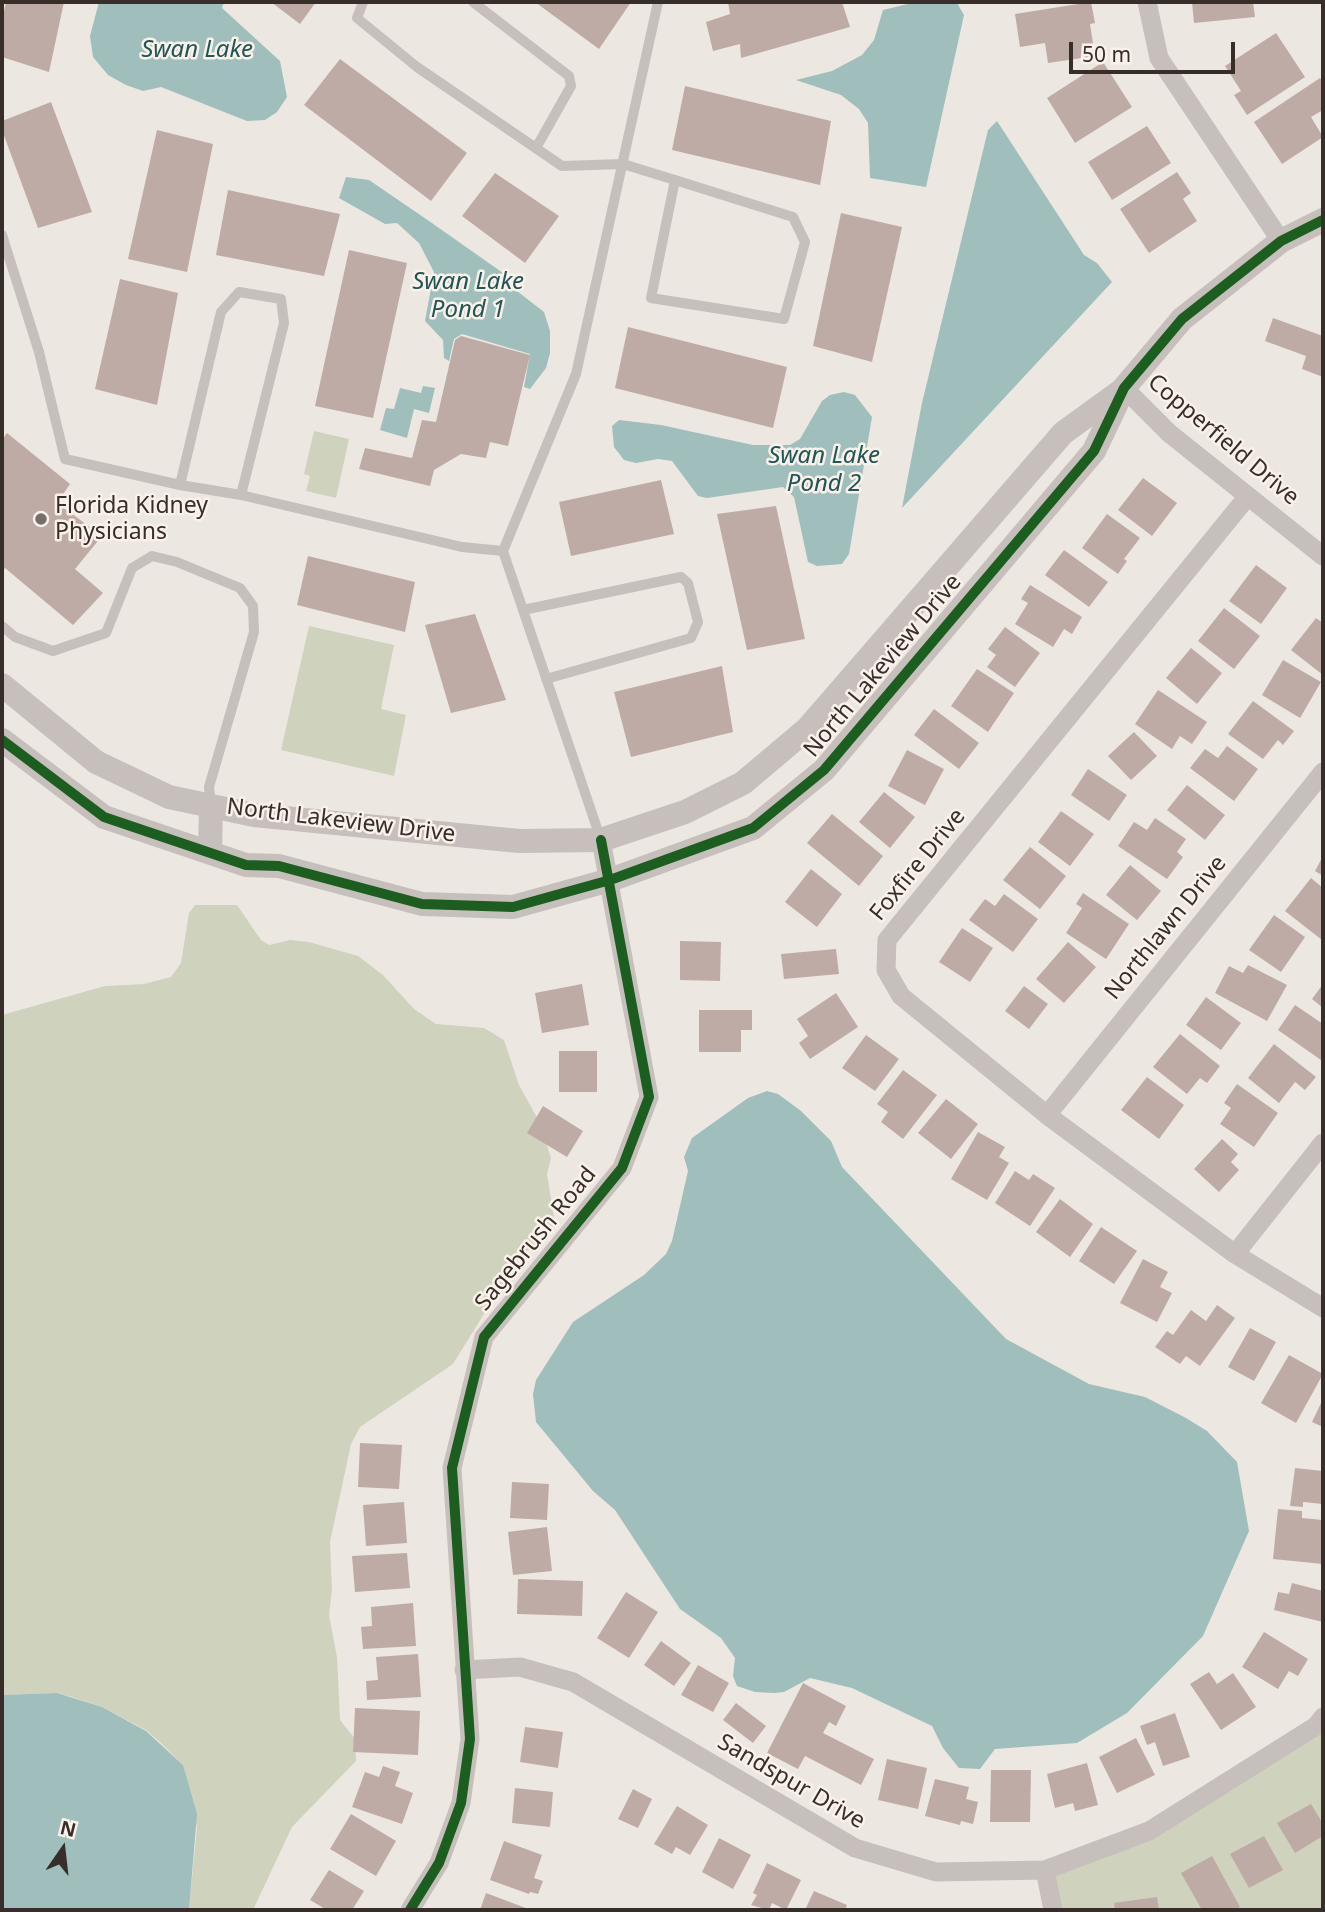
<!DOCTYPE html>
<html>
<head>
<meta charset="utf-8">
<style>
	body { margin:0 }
	#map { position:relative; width:1325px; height:1912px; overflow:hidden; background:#ede7e2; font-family:"Noto Sans",sans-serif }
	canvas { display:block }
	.frame { position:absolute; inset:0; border:4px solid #372d29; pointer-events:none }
	.north { position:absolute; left:28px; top:1814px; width:70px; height:70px; -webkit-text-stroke:5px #f9f1ea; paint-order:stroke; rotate:14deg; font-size:19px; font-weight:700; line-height:28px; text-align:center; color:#372d29 }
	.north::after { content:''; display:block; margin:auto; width:24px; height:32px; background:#372d29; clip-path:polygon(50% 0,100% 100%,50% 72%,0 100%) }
	.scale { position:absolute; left:1069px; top:42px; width:166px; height:32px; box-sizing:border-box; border:4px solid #372d29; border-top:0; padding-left:9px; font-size:21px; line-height:24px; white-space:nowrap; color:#372d29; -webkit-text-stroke:5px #f9f1ea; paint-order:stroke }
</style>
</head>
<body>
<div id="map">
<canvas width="1325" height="1912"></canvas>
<div class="frame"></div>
<div class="north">N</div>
<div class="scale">50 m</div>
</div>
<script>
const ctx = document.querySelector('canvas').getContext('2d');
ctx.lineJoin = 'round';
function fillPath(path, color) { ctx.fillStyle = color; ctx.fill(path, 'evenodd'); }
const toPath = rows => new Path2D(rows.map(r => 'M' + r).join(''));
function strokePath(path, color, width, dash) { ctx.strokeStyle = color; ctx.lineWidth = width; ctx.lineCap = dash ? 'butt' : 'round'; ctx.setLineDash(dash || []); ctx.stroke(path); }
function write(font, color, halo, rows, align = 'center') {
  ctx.font = font + ' "Noto Sans",sans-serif'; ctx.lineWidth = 5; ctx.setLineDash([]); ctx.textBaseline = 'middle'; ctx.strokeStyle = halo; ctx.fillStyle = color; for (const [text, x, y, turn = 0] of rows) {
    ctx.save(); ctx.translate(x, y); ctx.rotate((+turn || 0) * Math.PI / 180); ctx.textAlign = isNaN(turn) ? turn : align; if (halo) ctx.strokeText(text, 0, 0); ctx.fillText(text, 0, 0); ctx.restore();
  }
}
fillPath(toPath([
	[314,431,349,439,336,498,306,491,310,476,304,474],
	[309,626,394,645,381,709,406,715,394,776,281,750],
	[195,905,237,905,261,940,269,945,290,940,309,942,358,956,383,975,414,1009,436,1024,484,1028,504,1040,519,1085,540,1123,551,1158,547,1174,555,1224,516,1262,453,1364,360,1427,351,1444,330,1542,332,1589,329,1615,337,1657,340,1720,355,1739,356,1761,292,1827,253,1910,189,1910,197,1827,183,1765,162,1744,146,1730,102,1707,72,1697,57,1693,2,1695,2,1015,105,986,144,984,171,977,181,963,189,913],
	[1323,1717,1323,1910,1053,1910,1045,1870,1149,1831]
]), '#cfd2bd');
fillPath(toPath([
	[99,2,224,2,222,8,280,61,287,97,277,112,265,120,247,121,161,87,143,91,126,85,108,75,93,57,90,36],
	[949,2,957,3,964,15,926,187,870,178,868,123,859,109,841,95,796,80,832,71,862,55,874,40,883,10,912,3],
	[997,121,1084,255,1097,263,1112,282,902,508,922,403,988,130],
	[346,177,369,180,429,221,503,273,504,281,544,312,550,331,550,353,546,368,530,389,524,387,530,354,462,334,454,339,449,361,444,358,443,340,425,321,434,272,419,243,397,223,385,224,339,198],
	[423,386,435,388,429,413,414,409,407,438,380,430,386,408,394,409,400,388,421,393],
	[844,392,855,395,872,417,849,554,842,564,817,566,808,562,794,497,783,487,707,498,698,496,672,461,658,459,636,463,624,460,614,447,612,426,619,420,661,425,753,445,790,445,800,439,822,401,830,395],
	[767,1091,778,1094,801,1111,831,1141,842,1167,1006,1339,1089,1384,1145,1397,1186,1418,1207,1431,1237,1462,1249,1531,1203,1636,1127,1713,1077,1743,995,1749,980,1769,959,1768,943,1748,932,1726,852,1688,810,1678,784,1692,774,1693,755,1692,737,1686,733,1676,735,1658,721,1638,680,1609,615,1510,593,1491,536,1422,533,1394,536,1380,573,1322,644,1275,666,1254,672,1241,688,1171,684,1157,692,1138,748,1098],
	[57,1693,102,1707,146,1731,183,1765,197,1814,189,1910,2,1910,2,1695]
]), '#9fbebc');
fillPath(toPath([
	[6,2,64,2,49,72,2,57,2,20],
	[271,2,316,2,300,24],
	[535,2,631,2,599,49],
	[728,2,842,2,850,27,741,58,740,44,713,51,706,22,730,14],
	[1091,2,1095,23,1090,24,1095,56,1048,63,1045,43,1020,47,1015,14],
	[1192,2,1253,2,1255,17,1194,23],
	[1276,33,1305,77,1247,115,1234,95,1241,91,1225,66],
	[340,59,467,153,431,201,304,105],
	[1103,62,1132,107,1075,143,1047,98],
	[1320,78,1323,82,1323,110,1311,117,1323,137,1282,164,1254,122],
	[685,86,831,121,820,185,672,150],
	[51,102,92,212,38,228,2,130,2,121],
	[1147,126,1171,163,1112,200,1088,162],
	[157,130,213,144,187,272,128,259],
	[1177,172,1191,193,1183,199,1197,221,1149,253,1120,209],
	[495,173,559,216,525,263,462,216],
	[228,190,340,214,324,276,216,255],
	[841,213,902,227,872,362,813,346],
	[349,250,407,263,373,418,315,406],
	[120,279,178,293,157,405,95,389],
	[1273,318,1323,336,1323,377,1302,369,1306,356,1265,341],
	[628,327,787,367,773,428,615,388],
	[461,336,530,355,508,446,490,442,486,458,461,454,434,470,430,486,359,469,365,448,412,458,422,420,436,422,455,340],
	[7,433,70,484,57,503,102,536,75,569,103,593,73,625,5,568,2,572,2,440],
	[1143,478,1177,503,1152,536,1118,510],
	[661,480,674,534,571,556,559,502],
	[776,506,805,639,747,650,717,514],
	[1107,514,1140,538,1124,559,1127,561,1118,574,1082,548],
	[1064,550,1108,582,1089,607,1045,575],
	[308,556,415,582,405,632,297,605],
	[1256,565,1287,588,1261,624,1229,601],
	[1030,585,1082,617,1072,634,1064,629,1053,647,1015,624,1028,603,1021,599],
	[1224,608,1260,636,1234,669,1198,641],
	[475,614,506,700,451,713,425,625],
	[1316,618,1323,623,1323,675,1291,650],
	[1005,627,1040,653,1015,687,987,667,996,655,988,649],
	[1191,648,1222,673,1197,704,1166,678],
	[1283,660,1321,682,1300,718,1262,695],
	[722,666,733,732,631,757,614,692],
	[977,669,1014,693,988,732,951,706],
	[1158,690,1207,722,1192,744,1180,736,1172,749,1135,724],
	[1253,701,1294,731,1283,745,1278,740,1263,759,1228,734],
	[934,709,979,743,959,769,914,735],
	[1134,732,1157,756,1131,780,1108,756],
	[1227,746,1258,769,1234,801,1190,768,1205,749,1218,758],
	[907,750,944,769,925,805,888,786],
	[1088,769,1127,795,1109,821,1071,795],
	[1187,785,1225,815,1205,840,1167,810],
	[884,792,915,817,890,848,859,822],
	[1061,811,1094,834,1070,866,1038,842],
	[832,814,883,856,859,886,807,843],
	[1155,818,1186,839,1177,852,1183,857,1167,879,1118,846,1134,822,1147,830],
	[1030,847,1066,876,1040,909,1003,880],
	[1323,856,1323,876,1315,871],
	[1130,865,1161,891,1137,920,1106,895],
	[811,869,842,894,817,927,785,902],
	[1311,878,1323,888,1322,940,1285,911],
	[1083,893,1129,924,1106,959,1066,933,1082,908,1076,904],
	[1004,894,1038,919,1013,952,969,920,985,899,995,906],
	[1274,915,1305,937,1281,972,1249,950],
	[962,928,993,948,970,982,939,962],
	[680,941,721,942,720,981,680,980],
	[1068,942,1096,967,1064,1003,1036,979],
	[836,949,839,974,784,979,781,954],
	[1248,965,1287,985,1267,1021,1215,993,1229,966,1243,973],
	[582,984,589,1025,542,1033,535,993],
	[1323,984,1323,1008,1312,999],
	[1024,986,1048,1004,1029,1029,1005,1011],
	[836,993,858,1027,810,1059,799,1043,808,1036,797,1019],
	[1206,997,1241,1023,1221,1050,1186,1025],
	[1295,1005,1323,1024,1321,1060,1278,1030],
	[699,1010,752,1010,752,1030,741,1030,741,1052,699,1052],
	[1180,1034,1220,1066,1207,1083,1200,1078,1187,1094,1153,1067],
	[866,1035,899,1059,875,1091,842,1068],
	[1274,1044,1316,1077,1305,1090,1295,1082,1279,1103,1248,1078],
	[559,1051,597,1051,597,1092,559,1092],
	[903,1070,937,1095,903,1139,881,1122,888,1112,877,1104],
	[1147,1077,1184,1105,1159,1139,1121,1110],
	[1237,1084,1278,1113,1254,1147,1220,1124,1231,1108,1224,1103],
	[946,1099,978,1124,951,1159,918,1133],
	[543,1106,583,1131,567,1157,527,1133],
	[978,1132,1005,1147,999,1157,1009,1163,987,1200,951,1179],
	[1222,1139,1238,1154,1231,1162,1239,1170,1219,1192,1194,1169],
	[1015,1171,1029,1180,1033,1174,1055,1188,1030,1226,995,1203],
	[1060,1199,1093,1224,1070,1257,1036,1232],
	[1101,1227,1137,1251,1114,1284,1079,1261],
	[1143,1259,1168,1272,1160,1287,1172,1293,1157,1322,1120,1303],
	[1217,1305,1235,1318,1200,1366,1186,1356,1180,1364,1155,1347,1167,1331,1173,1335,1191,1310,1206,1321],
	[1250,1328,1276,1342,1254,1381,1228,1367],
	[1289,1355,1323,1374,1296,1423,1261,1403],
	[1323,1399,1323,1427,1312,1422],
	[360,1443,402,1445,399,1489,358,1487],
	[1295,1468,1323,1471,1323,1504,1303,1502,1303,1507,1290,1506],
	[512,1482,549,1484,547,1520,510,1518],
	[404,1502,407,1543,366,1546,363,1505],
	[1278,1509,1302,1511,1302,1518,1323,1520,1323,1564,1273,1559],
	[547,1527,552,1571,513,1575,508,1532],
	[407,1553,410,1588,355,1592,352,1556],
	[518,1579,583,1581,582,1616,517,1614],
	[1292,1583,1323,1591,1323,1622,1274,1610,1278,1592,1289,1594],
	[626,1592,658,1612,629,1658,597,1638],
	[413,1603,416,1646,363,1649,361,1627,372,1626,371,1607],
	[1264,1632,1308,1659,1298,1676,1289,1671,1278,1689,1242,1667],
	[661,1641,691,1663,674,1686,644,1665],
	[418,1654,421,1697,367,1700,366,1681,378,1680,376,1657],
	[698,1665,729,1683,713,1712,681,1695],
	[1209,1672,1217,1684,1233,1673,1256,1707,1221,1730,1190,1684],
	[803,1683,846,1706,836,1726,829,1722,823,1733,874,1759,861,1785,805,1756,798,1769,767,1753],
	[736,1703,766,1726,753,1743,723,1720],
	[355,1708,420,1711,418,1755,353,1752],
	[1175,1713,1190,1757,1163,1766,1155,1742,1147,1745,1140,1726],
	[525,1727,563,1732,558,1768,520,1762],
	[1136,1738,1155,1775,1117,1793,1099,1757],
	[887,1759,927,1768,918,1809,878,1800],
	[1087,1763,1098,1805,1075,1811,1073,1803,1055,1808,1047,1774],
	[383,1766,400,1772,395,1786,413,1793,402,1824,352,1807,365,1772,379,1777],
	[991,1770,1031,1770,1030,1822,990,1822],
	[935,1779,969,1787,966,1799,978,1802,973,1824,961,1821,960,1825,925,1816],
	[515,1788,553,1792,550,1827,512,1823],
	[633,1789,652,1799,638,1828,618,1819],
	[1311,1804,1323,1824,1323,1836,1295,1853,1277,1823],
	[677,1806,708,1825,690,1855,676,1847,672,1854,654,1844],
	[351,1814,396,1841,376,1876,330,1849],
	[1264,1836,1283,1870,1249,1888,1230,1854],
	[719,1838,751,1855,733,1889,702,1872],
	[504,1841,542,1855,534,1878,543,1881,538,1894,530,1892,529,1894,490,1880],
	[1212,1856,1240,1907,1234,1910,1202,1910,1181,1873],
	[767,1863,801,1880,786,1910,772,1903,769,1910,751,1905,757,1895,753,1893],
	[329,1870,364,1891,352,1910,327,1910,310,1900],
	[814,1891,847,1905,845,1910,805,1910],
	[486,1893,531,1910,480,1910],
	[1157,1897,1159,1910,1115,1910,1114,1903]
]), '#bfaba5');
strokePath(toPath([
	[363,2,357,18,417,67,562,166,623,164,675,180,793,217,805,242,784,319,651,298,675,180],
	[473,2,569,76,571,86,536,148],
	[2,235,39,352,65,459,180,485,221,312,239,292,281,299,284,323,241,495,462,547,503,551,576,374,658,2],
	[180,485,241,495],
	[503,551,601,840],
	[523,610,681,577,688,583,698,622,691,638,546,679],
	[2,626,15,637,53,651,106,633,132,568,152,556,177,562,240,588,253,606,254,632,209,787,211,805]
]), '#c6bfbb', 10);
strokePath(toPath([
	[1147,2,1159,58,1281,241],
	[1124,388,1169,433,1323,556],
	[1248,496,887,940,886,970,901,996,1047,1115,1235,1254,1323,1308],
	[1047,1115,1323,772],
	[1235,1254,1323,1143],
	[464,1670,520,1667,573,1682,855,1848,936,1872,1045,1870,1149,1831,1316,1726,1323,1717],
	[1045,1870,1053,1910],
	[410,1910,439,1863,461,1803,470,1739,452,1468,484,1337,622,1168,649,1097,601,840]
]), '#c6bfbb', 19);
strokePath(toPath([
	[2,685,96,762,169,797,254,815,519,841,601,840,685,812,743,783,807,729,1063,433,1121,391],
	[2,740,104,817,246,865,279,866,422,904,513,907,610,880,753,828,824,770,1094,451,1124,388,1182,319,1281,241,1323,220],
	[210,852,211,806]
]), '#c6bfbb', 24);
strokePath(toPath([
	[2,740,104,817,246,865,279,866,422,904,513,907,610,880,753,828,824,770,1094,451,1124,388,1182,319,1281,241,1323,220],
	[410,1910,439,1863,461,1803,470,1739,452,1468,484,1337,622,1168,649,1097,601,840]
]), '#1b5e20', 10);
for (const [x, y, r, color] of [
	[41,519,7,"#776e6a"]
]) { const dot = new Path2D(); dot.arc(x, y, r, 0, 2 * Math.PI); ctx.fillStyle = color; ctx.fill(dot); strokePath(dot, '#f9f1ea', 2.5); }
write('23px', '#372d29', '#f9f1ea', [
	["Copperfield Drive",1223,440,40],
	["North Lakeview Drive",883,666,-50],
	["North Lakeview Drive",341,821,7],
	["Foxfire Drive",918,865,-51],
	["Northlawn Drive",1166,928,-51],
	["Sagebrush Road",536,1239,-51],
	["Sandspur Drive",791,1782,30]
]);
write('23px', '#372d29', '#f9f1ea', [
	["Florida Kidney",55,506],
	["Physicians",55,532]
], 'left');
write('italic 24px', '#215656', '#f9f1ea', [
	["Swan Lake",197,50],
	["Swan Lake",468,282],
	["Pond 1",468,310],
	["Swan Lake",824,456],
	["Pond 2",824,484]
]);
</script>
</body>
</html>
